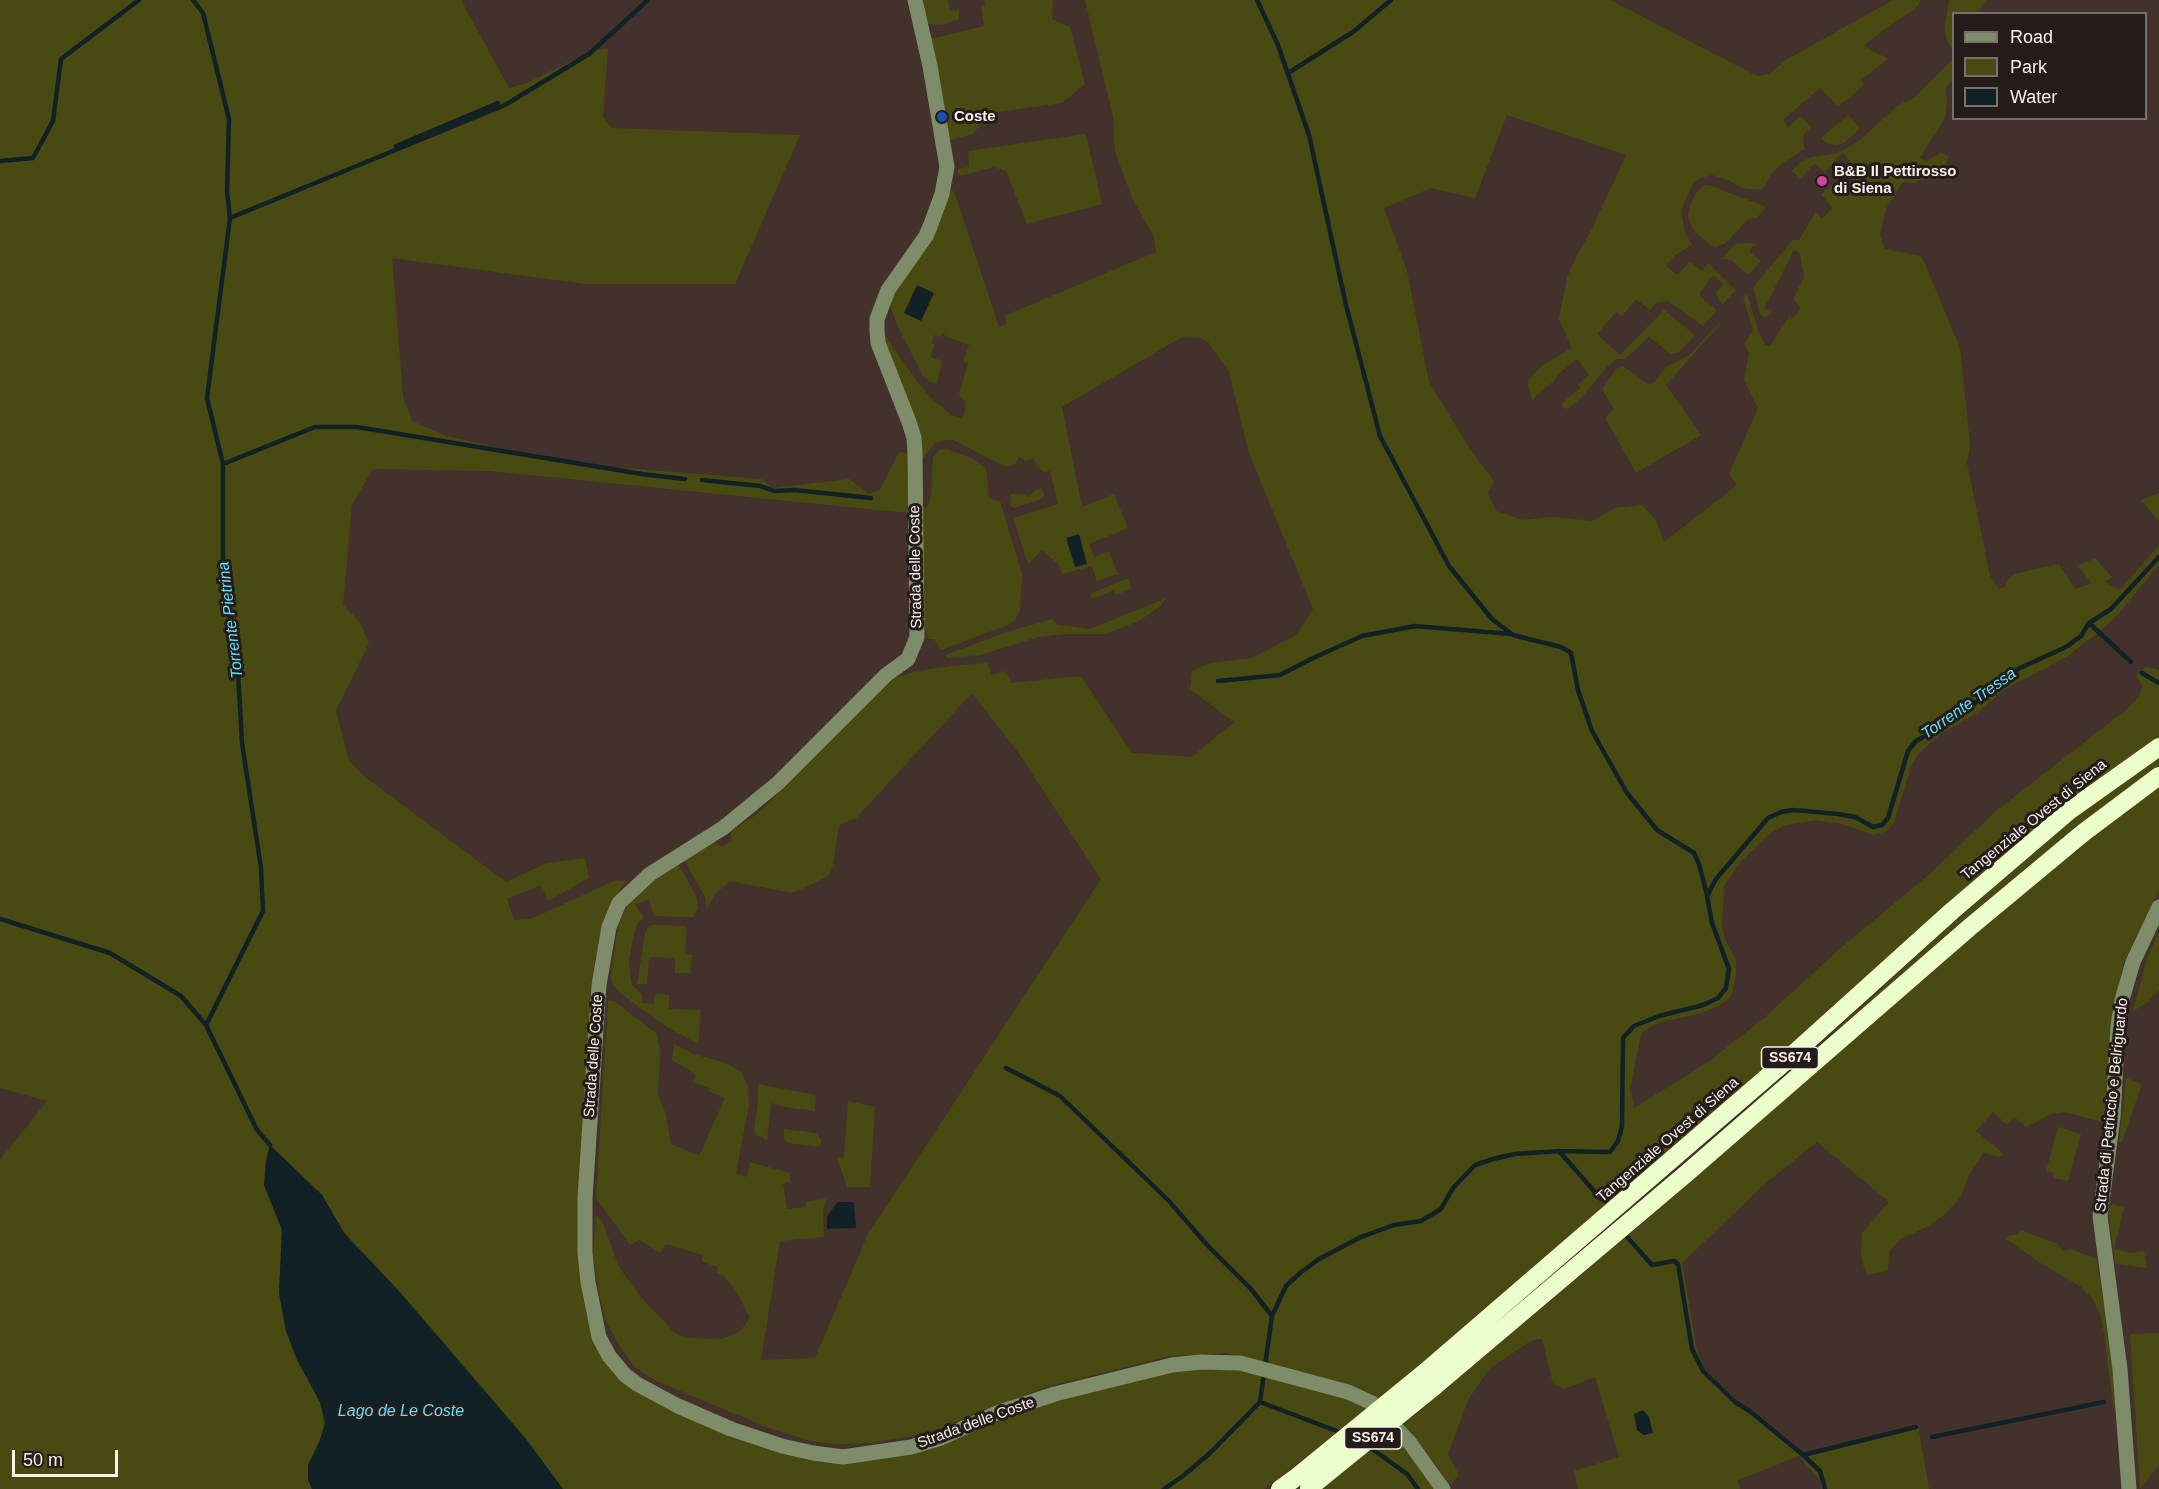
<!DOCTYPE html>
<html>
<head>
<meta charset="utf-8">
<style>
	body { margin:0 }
	#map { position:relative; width:2159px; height:1489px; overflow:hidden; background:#43322c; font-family:Arial,sans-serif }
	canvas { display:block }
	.legend { position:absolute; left:1952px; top:12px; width:195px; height:108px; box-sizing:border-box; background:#241c19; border:2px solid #7a706d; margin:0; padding:8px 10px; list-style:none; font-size:18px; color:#faefea }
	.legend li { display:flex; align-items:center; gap:12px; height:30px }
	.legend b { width:30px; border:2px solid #7a706d }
	.scale { position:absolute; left:12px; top:1450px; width:106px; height:27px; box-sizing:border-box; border:3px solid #faefea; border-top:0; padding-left:8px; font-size:18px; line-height:21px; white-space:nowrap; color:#faefea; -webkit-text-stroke:4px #241c19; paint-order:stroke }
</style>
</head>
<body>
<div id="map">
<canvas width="2159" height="1489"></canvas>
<ul class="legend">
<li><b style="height:8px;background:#7f8c6a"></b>Road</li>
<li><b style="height:16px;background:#494a12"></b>Park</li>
<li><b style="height:16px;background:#112125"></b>Water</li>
</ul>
<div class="scale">50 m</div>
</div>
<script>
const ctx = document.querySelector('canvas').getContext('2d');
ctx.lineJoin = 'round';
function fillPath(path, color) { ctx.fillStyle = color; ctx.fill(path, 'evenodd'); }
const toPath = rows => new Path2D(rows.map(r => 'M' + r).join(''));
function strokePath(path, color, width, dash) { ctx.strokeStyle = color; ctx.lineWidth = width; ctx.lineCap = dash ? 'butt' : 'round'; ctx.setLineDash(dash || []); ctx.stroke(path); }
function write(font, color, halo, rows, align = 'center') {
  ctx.font = font + ' Arial,sans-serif'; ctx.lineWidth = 6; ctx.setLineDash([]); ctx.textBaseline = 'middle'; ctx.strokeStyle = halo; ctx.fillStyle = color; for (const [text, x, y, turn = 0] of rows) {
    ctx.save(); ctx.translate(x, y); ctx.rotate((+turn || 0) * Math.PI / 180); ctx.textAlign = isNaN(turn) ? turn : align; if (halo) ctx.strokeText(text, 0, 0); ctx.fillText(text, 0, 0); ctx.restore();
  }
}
fillPath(toPath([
	[0,0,461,0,509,88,527,83,594,50,608,49,603,117,612,128,800,135,735,284,586,284,392,258,403,397,412,421,446,436,573,464,761,479,772,488,849,479,869,494,880,490,899,452,910,453,909,513,490,471,373,469,352,504,343,605,359,621,369,643,336,711,349,761,365,777,506,882,547,863,585,858,589,878,548,901,541,885,507,899,514,920,531,919,616,880,626,881,613,900,604,925,595,959,590,993,581,1278,586,1313,595,1339,624,1379,829,1460,952,1439,1053,1401,1173,1370,1226,1367,1345,1398,1369,1409,1264,1489,563,1489,526,1439,399,1291,345,1234,322,1195,270,1146,266,1161,264,1185,282,1230,279,1293,286,1331,297,1360,320,1402,325,1423,320,1440,308,1466,308,1480,312,1489,0,1489,0,1160,47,1101,0,1088],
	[919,0,948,0,950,11,959,10,959,19,943,25,929,24,925,20],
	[984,0,1053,0,1052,19,1070,27,1085,84,1062,103,989,113,973,134,946,141,930,39,984,26,981,6,985,5],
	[1085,0,1610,0,1757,76,1769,74,1786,60,1893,0,1921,0,1918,6,1885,29,1864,46,1888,59,1862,79,1863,86,1838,107,1820,88,1783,120,1788,127,1801,116,1811,127,1804,134,1803,142,1805,149,1784,162,1770,175,1765,186,1760,190,1742,188,1728,180,1712,175,1700,178,1693,184,1681,210,1685,233,1692,245,1675,255,1666,266,1677,275,1690,262,1702,271,1708,263,1736,290,1722,305,1716,293,1724,284,1713,275,1700,292,1701,298,1717,310,1703,326,1668,301,1657,302,1650,310,1636,299,1622,316,1616,312,1597,334,1620,355,1664,310,1695,335,1679,352,1671,354,1649,337,1625,359,1616,359,1607,367,1581,398,1567,409,1563,407,1562,403,1581,388,1578,384,1589,375,1577,359,1556,376,1557,378,1532,400,1528,384,1529,379,1543,365,1572,348,1559,319,1567,278,1574,261,1590,233,1626,155,1507,115,1475,198,1431,188,1384,208,1407,271,1429,382,1472,452,1494,481,1488,493,1496,511,1523,520,1553,517,1592,521,1615,508,1642,505,1656,520,1664,542,1737,485,1729,474,1758,408,1744,380,1749,353,1744,344,1753,330,1743,298,1747,294,1759,333,1765,345,1770,346,1790,315,1793,318,1801,308,1793,299,1804,277,1800,253,1794,250,1764,309,1771,312,1765,318,1760,314,1753,287,1793,240,1799,240,1816,212,1822,219,1833,207,1821,195,1830,185,1840,194,1861,172,1842,153,1824,172,1815,163,1800,179,1792,171,1800,163,1811,157,1833,154,1846,149,1861,139,1897,106,1915,97,1953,59,1953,79,1946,87,1947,103,1945,118,1920,158,1926,161,1941,153,1949,157,1945,167,1915,183,1903,182,1886,209,1880,235,1885,249,1920,256,1925,264,1960,348,1970,444,1967,463,1990,576,1999,589,2005,587,2007,581,2014,574,2059,564,2075,589,2092,583,2078,566,2095,558,2112,577,2105,582,2119,590,2159,546,2159,565,2113,620,2068,656,2005,689,1977,713,1943,732,1920,752,1911,766,1894,822,1887,831,1874,835,1842,824,1817,820,1785,825,1770,833,1740,862,1724,886,1722,926,1725,940,1736,959,1736,976,1731,996,1719,1006,1701,1013,1657,1023,1641,1033,1630,1090,1634,1108,1708,1062,1763,1019,1835,953,1932,872,1996,811,2127,709,2139,696,2142,687,2137,675,2146,667,2159,670,2159,737,2133,755,1590,1223,1377,1401,1362,1391,1241,1356,1226,1353,1170,1356,1046,1387,937,1429,906,1437,870,1443,837,1444,811,1441,769,1428,654,1380,635,1367,620,1347,606,1321,600,1298,593,1256,596,1215,602,1221,619,1267,639,1295,674,1332,686,1338,722,1339,739,1332,745,1325,750,1317,734,1288,723,1275,717,1273,718,1267,702,1262,703,1255,666,1244,660,1253,639,1240,630,1245,596,1198,608,1001,614,1001,657,1034,660,1052,658,1095,666,1114,671,1144,699,1156,725,1098,708,1091,709,1088,694,1082,695,1074,672,1060,674,1044,693,1054,726,1063,741,1072,748,1087,749,1105,736,1173,747,1177,750,1162,790,1173,790,1182,783,1183,787,1209,806,1207,806,1201,826,1199,823,1211,824,1237,780,1241,761,1360,815,1358,868,1234,1101,879,1018,752,972,693,856,818,839,825,833,865,829,875,824,878,793,893,730,881,715,894,707,910,705,897,684,860,714,843,722,846,732,841,731,832,758,813,785,787,886,685,895,678,917,671,951,666,988,663,991,675,1006,671,1011,683,1081,676,1132,753,1192,757,1234,722,1190,689,1192,671,1210,663,1252,658,1296,635,1313,609,1249,453,1229,372,1208,342,1200,338,1182,337,1062,407,1082,507,1114,494,1128,528,1089,544,1094,557,1109,551,1118,574,1097,581,1092,566,1062,574,1059,565,1042,550,1028,564,1014,521,1016,517,1058,504,1050,471,1045,472,1037,467,1034,459,1026,461,1019,457,1015,464,1006,467,953,440,947,440,935,443,921,461,886,357,884,334,918,383,931,398,951,415,961,418,964,415,966,402,959,395,968,364,963,362,969,345,944,336,945,333,943,332,940,337,934,335,932,343,935,344,930,357,942,361,937,384,930,382,923,376,897,325,889,302,949,192,953,191,955,194,999,327,1007,324,1004,316,1156,252,1154,237,1133,200,1115,152,1113,117],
	[1949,0,1986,0,1977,13,1954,14,1953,45,1951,48,1946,38,1945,25],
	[1848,115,1860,128,1844,143,1837,145,1826,143,1821,138],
	[1086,134,1102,204,1027,224,1006,171,994,167,959,176,957,169,969,167,968,151],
	[1705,185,1712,186,1766,207,1757,218,1748,219,1726,243,1716,247,1711,246,1694,231,1689,220,1688,213,1692,201,1697,192],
	[1747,243,1754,244,1749,252,1761,261,1748,275,1731,260,1722,259,1735,244],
	[1727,316,1666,385,1701,435,1636,473,1605,418,1614,409,1602,389,1616,369,1623,366,1648,384,1654,383,1666,367,1688,356],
	[947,449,971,458,986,468,989,499,1000,501,1022,574,1020,611,1015,620,1008,625,941,650,934,639,928,639,924,624,920,511,928,505,931,496,933,457,939,450],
	[1042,488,1044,496,1042,499,1014,508,1011,506,1010,494,1022,494,1029,497,1034,491],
	[2159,493,2159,521,2141,500],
	[1128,578,1132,588,1116,595,1114,590,1092,599,1090,594],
	[1167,598,1159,607,1139,621,1105,634,1064,634,1038,637,980,655,946,658,945,655,1010,631,1053,619,1057,625,1090,629],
	[2159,756,2159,766,2111,802,1820,1044,1994,886,2076,817],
	[2159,786,2159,890,2124,962,2114,1004,2109,1102,2105,1123,2065,1112,2051,1114,2026,1127,2014,1117,2007,1125,1993,1112,1976,1131,2004,1154,2000,1157,1983,1153,1969,1175,1960,1198,1944,1215,1928,1226,1899,1240,1889,1252,1888,1271,1866,1275,1861,1256,1862,1233,1889,1202,1817,1142,1767,1182,1682,1263,1697,1350,1704,1369,1737,1401,1754,1411,1803,1453,1918,1425,1929,1489,1821,1489,1821,1482,1799,1456,1738,1480,1740,1489,1578,1489,1574,1471,1619,1457,1595,1377,1564,1389,1553,1384,1542,1339,1532,1340,1489,1369,1468,1400,1448,1454,1459,1475,1450,1485,1433,1460,1403,1425,1640,1225,2038,879],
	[678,864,696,895,698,909,693,917,654,916,649,900,635,904,644,918,638,922,633,937,629,960,630,975,632,985,642,994,642,1003,654,1004,655,994,669,995,669,1009,701,1010,698,1044,667,1027,620,993,613,985,611,978,616,937,619,923,627,907,640,892,655,879],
	[652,925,687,926,685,955,692,955,691,973,675,973,675,958,649,957,647,984,637,984,645,934,648,927],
	[2159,932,2159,990,2148,1002,2133,1011,2147,959],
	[2126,1078,2142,1084,2122,1142,2119,1142],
	[758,1084,816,1095,815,1111,785,1107,771,1103,767,1140,757,1135,754,1130,758,1102],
	[848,1101,875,1107,870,1187,847,1187,837,1157,844,1158],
	[2058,1127,2081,1134,2068,1181,2053,1178,2053,1172,2046,1171],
	[784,1129,816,1133,821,1140,821,1144,818,1147,788,1143,784,1139],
	[2113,1204,2124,1208,2114,1249,2130,1253,2144,1251,2147,1268,2115,1264,2108,1207],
	[2021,1230,2058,1244,2062,1251,2070,1249,2097,1259,2120,1417,2115,1413,2113,1405,2104,1333,2100,1314,2092,1298,2080,1286,2042,1264,2006,1239,2009,1236,2018,1234],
	[2159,1333,2159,1465,2140,1489,2130,1334],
	[1392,1434,1416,1460,1437,1489,1322,1489]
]), '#494a12');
fillPath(toPath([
	[917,285,934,293,921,321,904,313],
	[1079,534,1087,564,1075,567,1066,538],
	[270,1145,322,1195,345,1234,399,1291,526,1439,563,1489,312,1489,308,1480,308,1465,320,1440,325,1423,320,1402,297,1360,286,1331,279,1293,282,1230,264,1185,266,1161],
	[838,1202,854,1202,856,1228,827,1229,827,1216],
	[1643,1410,1649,1417,1653,1433,1644,1435,1637,1430,1634,1414]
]), '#112125');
strokePath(toPath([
	[193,0,203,13,229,119,227,192,230,218,207,398,223,464,223,577,237,653,242,743,261,868,263,911,206,1025,257,1130,270,1145],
	[1257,0,1278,45,1309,135,1346,305,1380,436,1449,566,1492,619,1513,635,1561,647,1571,653,1578,690,1592,731,1627,793,1657,830,1694,853,1699,864,1707,895],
	[1288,73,1353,32,1391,0],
	[396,146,498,103],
	[0,161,33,158,53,121,61,59,139,0],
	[230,218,505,105,589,54,648,0],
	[223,464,315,427,357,427,642,474,685,479],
	[702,480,760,486,774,491,794,490,871,498],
	[2089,623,2131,662],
	[2142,673,2159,683],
	[1218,681,1280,675,1311,659,1362,636,1415,626,1511,634],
	[0,919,110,953,181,996,206,1025],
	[1006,1068,1060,1096,1168,1200,1208,1246,1251,1289,1272,1316],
	[1559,1151,1601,1199],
	[1628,1238,1652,1265,1674,1261,1678,1264,1692,1349,1703,1371,1735,1402,1751,1412,1803,1455,1916,1427],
	[1260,1402,1342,1433],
	[1932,1437,2104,1402],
	[1368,1446,1407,1474,1418,1489],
	[1803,1455,1820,1471,1825,1489],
	[1164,1489,1183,1476,1210,1453,1260,1402,1272,1316,1286,1286,1300,1273,1319,1259,1361,1237,1394,1225,1421,1221,1441,1209,1453,1188,1475,1165,1493,1159,1515,1154,1559,1151,1610,1152,1618,1141,1622,1126,1623,1038,1634,1026,1659,1016,1703,1005,1718,998,1726,988,1729,969,1712,923,1707,896,1716,879,1768,818,1781,812,1794,810,1838,814,1855,817,1873,827,1882,825,1888,818,1908,751,1916,741,1942,727,1973,705,1997,682,2020,668,2066,647,2081,636,2089,623,2111,609,2159,557]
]), '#112125', 4.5);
strokePath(toPath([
	[915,0,930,66,947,167,942,194,931,224,926,236,888,290,877,319,877,331,878,343,909,422,914,438,915,453,917,637,908,659,886,675,778,783,723,828,650,874,619,903,609,927,599,985,585,1198,585,1253,588,1282,599,1337,609,1356,625,1375,637,1384,678,1406,731,1429,782,1446,813,1453,843,1457,911,1447,941,1438,997,1413,1055,1394,1172,1365,1201,1362,1240,1363,1348,1392,1372,1403,1410,1443,1443,1489],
	[2129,1489,2120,1369,2100,1216,2113,1117,2118,1026,2122,1000,2133,962,2159,907]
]), '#7f8c6a', 15);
strokePath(toPath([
	[1424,1373,1780,1066,1952,911,2069,811,2159,747],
	[1435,1386,1687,1173,1970,927,2083,833,2159,776],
	[1280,1489,1298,1476]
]), '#eafdcb', 18);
strokePath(toPath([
	[1298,1476,1424,1373],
	[1309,1488,1435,1386]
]), '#eafdcb', 18);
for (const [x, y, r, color] of [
	[942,117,6,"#1a4fb4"],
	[1822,181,6,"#d1479c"]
]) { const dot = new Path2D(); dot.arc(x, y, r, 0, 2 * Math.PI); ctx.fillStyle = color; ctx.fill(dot); strokePath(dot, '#241c19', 2); }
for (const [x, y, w] of [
	[1790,1058,57],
	[1373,1438,57]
]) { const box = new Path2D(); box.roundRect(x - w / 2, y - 11, w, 22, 4.5); ctx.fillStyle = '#241c19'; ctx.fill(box); strokePath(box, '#faefea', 1.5); }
write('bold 14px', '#faefea', null, [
	["SS674",1790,1058],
	["SS674",1373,1438]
]);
write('bold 15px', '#faefea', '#241c19', [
	["Coste",954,117],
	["B&B Il Pettirosso",1834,172],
	["di Siena",1834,189]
], 'left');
write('15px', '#faefea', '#241c19', [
	["Strada delle Coste",916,567,-91],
	["Tangenziale Ovest di Siena",2034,820,-39],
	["Strada delle Coste",594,1056,-86],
	["Strada di Petriccio e Belriguardo",2112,1105,-84],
	["Tangenziale Ovest di Siena",1668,1140,-41],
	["Strada delle Coste",976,1423,-20]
]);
write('italic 16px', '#64dff9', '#241c19', [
	["Torrente Pietrina",231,620,-97],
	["Torrente Tressa",1969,704,-35],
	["Lago de Le Coste",401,1412]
]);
</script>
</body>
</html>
